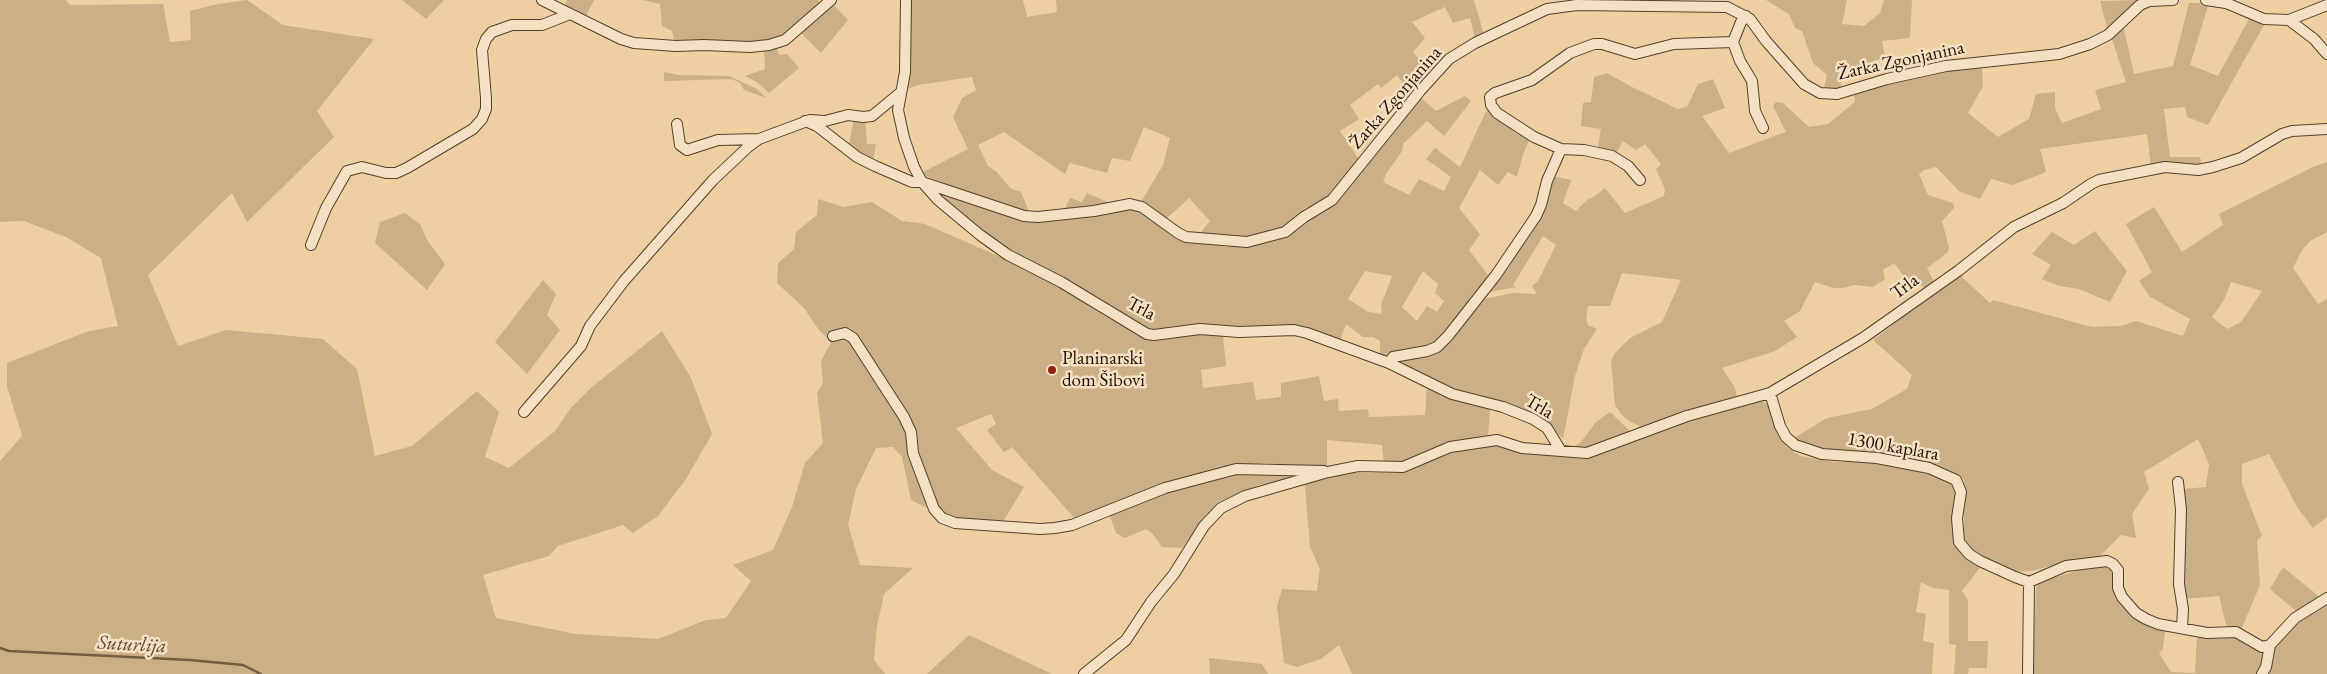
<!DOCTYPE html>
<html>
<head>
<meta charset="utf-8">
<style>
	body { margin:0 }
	canvas { display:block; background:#eecfa1 }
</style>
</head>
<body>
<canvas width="2327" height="674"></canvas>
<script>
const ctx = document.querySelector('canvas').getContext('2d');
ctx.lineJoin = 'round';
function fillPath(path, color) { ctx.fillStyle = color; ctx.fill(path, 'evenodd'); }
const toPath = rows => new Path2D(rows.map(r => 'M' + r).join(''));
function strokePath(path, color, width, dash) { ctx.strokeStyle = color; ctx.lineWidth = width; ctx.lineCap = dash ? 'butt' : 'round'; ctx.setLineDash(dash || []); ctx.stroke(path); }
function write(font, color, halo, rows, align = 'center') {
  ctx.font = font + ' "EB Garamond",serif'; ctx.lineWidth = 5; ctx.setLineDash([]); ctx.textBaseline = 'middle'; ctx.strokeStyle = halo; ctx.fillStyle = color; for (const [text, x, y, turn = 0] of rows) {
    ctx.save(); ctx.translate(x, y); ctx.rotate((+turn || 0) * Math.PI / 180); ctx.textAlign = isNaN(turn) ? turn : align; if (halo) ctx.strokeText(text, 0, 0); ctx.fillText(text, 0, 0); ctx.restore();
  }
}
fillPath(toPath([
	[0,0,66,0,70,5,163,4,170,42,191,40,190,11,218,4,247,0,283,25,374,39,317,111,334,137,247,222,232,193,148,275,178,346,226,330,323,339,357,369,375,456,412,446,477,391,499,412,485,457,509,468,555,431,570,409,592,387,662,331,691,378,712,434,686,479,658,516,633,533,623,525,558,546,549,556,483,575,496,618,576,634,658,639,706,620,726,618,751,581,733,565,773,550,792,507,805,463,823,443,817,393,823,383,821,361,831,342,819,330,804,308,777,283,778,263,794,249,796,232,817,215,818,199,844,207,872,202,902,221,925,224,1012,262,1066,290,1101,314,1146,339,1193,333,1223,336,1226,366,1201,370,1203,388,1253,382,1256,400,1281,397,1281,383,1319,376,1324,401,1338,399,1339,411,1368,409,1369,417,1425,415,1427,386,1462,402,1490,408,1488,438,1410,461,1384,464,1382,445,1327,440,1327,466,1262,463,1235,466,1111,504,1075,519,1012,447,1004,452,987,430,996,424,991,414,956,428,992,470,1024,487,1004,520,951,520,911,500,902,457,893,447,876,448,856,489,848,525,860,565,913,568,884,594,877,626,874,660,885,674,0,674,0,461,22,436,7,386,7,363,89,331,118,326,101,258,66,237,24,221,0,222],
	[402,0,444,0,426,19],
	[567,0,594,0,586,16,564,6],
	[643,0,818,0,821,4,783,35,775,38,751,43,723,41,675,43,672,31,662,26,660,4],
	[911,0,1023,0,1027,17,1057,12,1056,0,1474,0,1484,35,1475,39,1470,18,1453,23,1445,7,1412,22,1425,38,1413,52,1431,74,1412,96,1397,75,1381,88,1378,84,1350,105,1359,119,1340,131,1360,161,1330,197,1306,208,1283,228,1257,237,1197,237,1210,221,1189,198,1165,220,1141,202,1163,165,1170,138,1144,127,1130,161,1112,158,1107,173,1070,163,1065,174,1004,132,978,145,988,166,997,172,1010,188,1021,192,1029,212,1020,212,926,176,923,172,968,149,953,117,962,98,976,90,972,77,918,85,905,90],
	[1766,0,1847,0,1842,24,1864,26,1880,13,1884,0,1912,0,1910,38,1882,41,1885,57,1838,75,1843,90,1824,88,1827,75,1813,63,1802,31,1795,28,1789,14],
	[2140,0,2140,2,2131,6,2108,31,2100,1],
	[2189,3,2209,3,2190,65,2218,76,2250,17,2265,23,2208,125,2187,117,2185,107,2164,109,2170,157,2200,157,2202,166,2151,166,2147,134,2040,149,2046,172,2013,185,1991,179,1980,199,1959,191,1936,167,1924,170,1919,174,1928,195,1953,203,1954,208,1942,221,1949,248,1948,252,1927,268,1934,282,1925,287,1909,283,1894,263,1883,270,1885,279,1873,287,1854,285,1843,288,1833,288,1815,282,1800,311,1784,321,1797,337,1775,351,1722,368,1735,388,1737,397,1663,419,1643,428,1629,421,1621,414,1615,405,1611,361,1615,353,1630,338,1662,322,1681,280,1622,273,1610,306,1588,306,1586,318,1588,325,1597,329,1584,349,1575,376,1563,439,1540,416,1504,402,1453,391,1442,383,1397,363,1397,359,1432,354,1479,302,1485,299,1513,293,1537,294,1532,286,1538,281,1556,245,1543,236,1513,285,1516,287,1489,292,1553,176,1571,180,1563,203,1576,211,1589,198,1591,199,1605,188,1625,213,1664,196,1665,189,1656,169,1661,164,1645,144,1636,150,1623,141,1616,154,1598,147,1601,129,1581,126,1583,103,1591,102,1594,77,1607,73,1632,87,1678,109,1687,107,1698,84,1713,79,1725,108,1702,116,1729,153,1786,132,1773,106,1776,102,1783,103,1809,127,1828,124,1855,102,1854,94,1891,81,1950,69,1982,66,1983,86,1968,113,1998,137,2029,119,2036,94,2055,92,2055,108,2062,123,2101,109,2095,90,2126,82,2112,39,2123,25,2134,74,2173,66],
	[833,4,848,20,821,53,801,33],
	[776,48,780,55,787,54,799,68,769,93,757,82,745,76,765,69,764,51],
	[664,72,679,75,729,76,757,89,766,98,744,90,740,83,732,79,664,81],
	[1465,96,1471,101,1444,136,1427,121,1403,144,1402,151,1386,174,1383,182,1409,195,1419,179,1444,191,1451,177,1426,159,1435,148,1460,167,1488,107,1516,133,1530,139,1523,154,1517,177,1508,172,1498,185,1480,170,1459,208,1480,234,1469,250,1488,275,1472,300,1437,341,1429,346,1387,357,1380,355,1380,341,1373,337,1363,337,1346,324,1339,343,1324,334,1298,325,1255,328,1190,325,1150,330,1012,252,936,195,939,190,1022,221,1101,215,1127,208,1141,211,1180,238,1226,247,1247,246,1285,237,1304,222,1333,205,1398,128,1420,97,1436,111],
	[1365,271,1392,276,1381,305,1382,314,1368,312,1348,299],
	[1423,271,1438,284,1435,293,1444,301,1437,312,1427,306,1417,321,1402,307],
	[854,119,865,121,867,144,876,144,873,162,849,145],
	[2327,162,2327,232,2310,241,2302,250,2293,268,2318,304,2327,299,2327,517,2313,528,2297,507,2269,454,2242,464,2242,484,2262,536,2257,540,2260,585,2241,630,2227,629,2219,596,2185,599,2181,581,2183,489,2206,487,2209,464,2198,439,2144,472,2149,489,2132,514,2136,538,2121,535,2099,557,2073,560,2032,571,2015,572,1973,552,1964,540,1964,481,1960,475,1921,461,1822,448,1801,443,1794,438,1827,418,1872,409,1907,389,1912,375,1873,340,1893,325,1918,303,1961,276,1990,303,1993,300,2092,327,2121,326,2136,321,2183,336,2190,319,2150,297,2139,281,2152,272,2126,224,2154,207,2182,252,2223,225,2219,214,2313,167],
	[2231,282,2262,291,2241,322,2227,329,2212,317,2224,300],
	[1087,193,1112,204,1064,211,1070,198,1082,202],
	[405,213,420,224,427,240,445,264,427,290,375,243,380,222],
	[2095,231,2127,271,2110,302,2079,289,2059,286,2042,279,2051,265,2032,254,2052,232,2074,245],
	[543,280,556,294,547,315,560,330,527,374,495,342],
	[1762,401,1770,405,1776,429,1783,442,1789,449,1800,456,1834,462,1860,461,1928,473,1947,480,1953,485,1956,492,1955,537,1982,565,1962,591,1968,600,1968,641,1988,641,1987,668,1969,668,1968,674,1954,674,1956,645,1949,644,1949,590,1933,588,1921,582,1916,612,1926,614,1923,641,1934,643,1932,674,1352,674,1339,645,1321,659,1297,667,1284,663,1277,606,1282,589,1317,591,1320,569,1310,547,1305,485,1332,473,1396,473,1444,454,1495,442,1516,449,1585,459,1658,431,1738,406],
	[1610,412,1632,433,1584,449,1571,448,1581,442,1596,422],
	[1254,471,1293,475,1293,479,1258,485,1218,502,1182,548,1162,547,1152,533,1146,529,1125,538,1116,533,1109,514,1171,491,1200,484,1231,474],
	[2106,565,2111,567,2116,599,2148,625,2165,631,2163,649,2159,653,2171,672,2195,673,2197,634,2234,635,2265,652,2259,674,2033,674,2036,587,2040,582,2092,566],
	[2283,567,2321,598,2297,612,2270,589],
	[2327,603,2327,674,2266,674,2275,646,2296,625],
	[969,635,1052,674,927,674],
	[1209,658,1262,664,1268,674,1210,674]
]), '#cbaf86');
strokePath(toPath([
	[0,648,9,651,190,660,243,665,261,674]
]), '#725d43', 2.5);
const street = toPath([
	[542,0,621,39,634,43,676,46,704,45,750,47,769,45,785,40,831,0],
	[906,0,905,72,898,110,904,138,914,167,922,182,938,200,980,235,1008,255,1061,282,1147,334,1154,335,1200,329,1239,332,1294,330,1307,333,1389,363,1452,394,1503,407,1533,419,1547,428,1561,451],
	[2206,0,2226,3,2264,19,2289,20],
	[2327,5,2289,20,2314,39,2327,54],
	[1733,42,1740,61,1752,81,1755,111,1763,128],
	[805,121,817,126,857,157,875,166,912,182,922,182,1024,216,1038,217,1094,211,1130,204,1142,207,1178,233,1186,237,1247,242,1285,232,1304,217,1332,200,1420,91,1449,59,1475,43,1547,9,1577,5,1727,7,1750,19,1766,41,1804,84,1820,93,1837,94,1887,79,1946,66,2059,54,2090,44,2108,35,2140,5,2149,1,2173,0],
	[677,124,680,145,687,150,718,140,759,139],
	[1640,180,1628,166,1612,156,1584,150,1561,149,1534,137,1497,113,1491,105,1490,97,1495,93,1532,80,1570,53,1594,44,1602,44,1635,54,1674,44,1733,42,1741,22,1746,16],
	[311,245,326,208,347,171,362,167,386,173,396,173,407,168,473,129,482,119,486,109,486,98,482,50,486,39,492,32,512,25,542,25,570,14],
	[833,336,845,333,853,338,904,417,911,432,913,453,934,509,942,518,955,523,1040,529,1055,528,1072,525,1165,488,1236,469,1324,471],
	[1389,363,1393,357,1427,351,1437,347,1448,336,1496,275,1536,216,1541,205,1547,181,1561,149],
	[1770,393,1780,426,1786,437,1795,445,1822,454,1877,458,1929,468,1956,480,1961,492,1957,518,1959,542,1969,554,1980,561,2015,577,2029,582,2066,566,2107,561,2113,564,2118,570,2118,588,2122,597,2136,613,2146,619,2158,624,2207,633,2236,632,2262,647,2270,645,2295,618,2327,598],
	[524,412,581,346,590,326,624,281,713,180,748,147,759,139,810,120,825,121,848,115,863,117,872,116,901,92],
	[2178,482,2181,509,2179,584,2183,609,2182,628],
	[1084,674,1126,640,1151,602,1174,574,1204,526,1221,508,1245,496,1328,472,1358,466,1403,467,1450,447,1497,440,1522,448,1587,453,1687,416,1770,393,1863,338,1958,271,2014,227,2063,203,2091,184,2099,180,2165,167,2198,170,2213,167,2241,158,2282,134,2292,131,2327,129],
	[2028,674,2029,582],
	[2262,674,2266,667,2270,645]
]);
strokePath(street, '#54412c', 12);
strokePath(street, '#f4e0c2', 10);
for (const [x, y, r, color] of [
	[1052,370,5,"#8f2418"]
]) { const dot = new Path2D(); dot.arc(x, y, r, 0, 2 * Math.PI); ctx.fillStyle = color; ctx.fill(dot); strokePath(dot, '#f4e0c2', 2); }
write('19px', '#211205', '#f4e0c2', [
	["Žarka Zgonjanina",1901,61,-12],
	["Žarka Zgonjanina",1396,98,-49],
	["Trla",1905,287,-36],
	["Trla",1141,309,28],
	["Trla",1539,407,31],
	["1300 kaplara",1893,447,10]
]);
write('19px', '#211205', '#f4e0c2', [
	["Planinarski",1062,359],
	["dom Šibovi",1062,381]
], 'left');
write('italic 20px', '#5e4a33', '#f4e0c2', [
	["Suturlija",132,645,3]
]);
</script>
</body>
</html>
